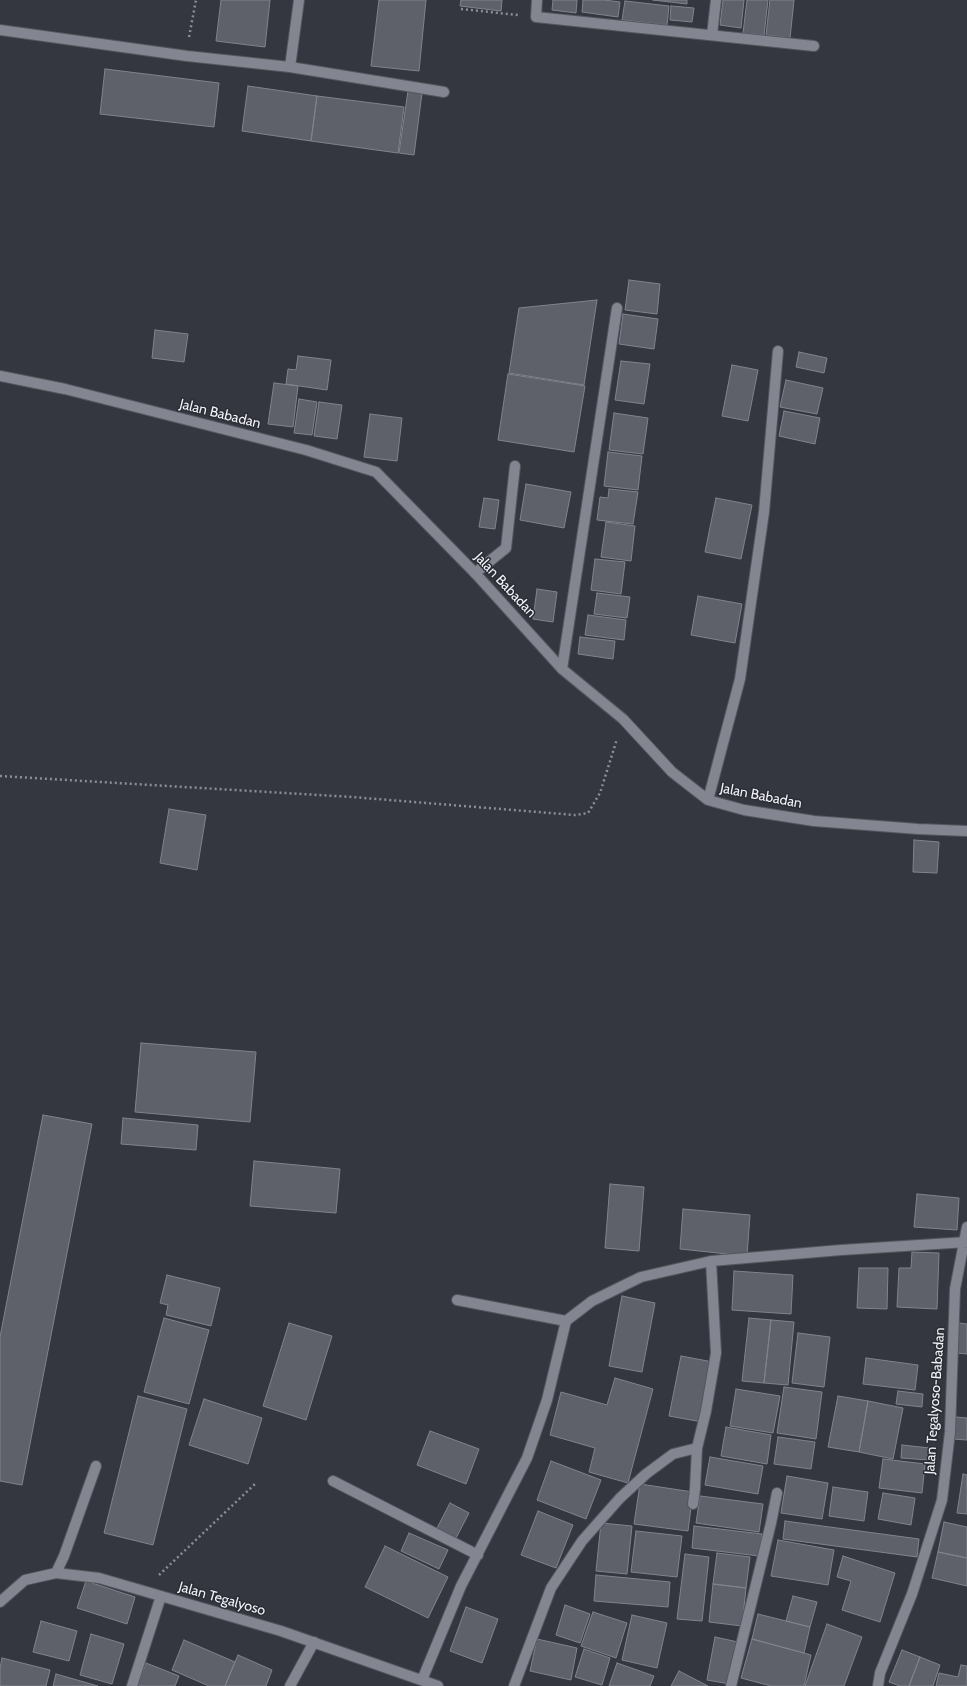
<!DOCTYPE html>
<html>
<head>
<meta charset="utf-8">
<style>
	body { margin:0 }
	canvas { display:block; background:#353740 }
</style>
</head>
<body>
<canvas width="967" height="1686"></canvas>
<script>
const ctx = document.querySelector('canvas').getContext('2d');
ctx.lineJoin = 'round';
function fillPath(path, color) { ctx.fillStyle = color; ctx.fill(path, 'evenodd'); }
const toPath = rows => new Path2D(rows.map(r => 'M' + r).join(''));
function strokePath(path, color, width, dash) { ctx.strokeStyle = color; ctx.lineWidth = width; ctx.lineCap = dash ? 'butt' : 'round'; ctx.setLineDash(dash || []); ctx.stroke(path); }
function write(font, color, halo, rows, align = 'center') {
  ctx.font = font + ' Cabin,sans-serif'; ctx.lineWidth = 3; ctx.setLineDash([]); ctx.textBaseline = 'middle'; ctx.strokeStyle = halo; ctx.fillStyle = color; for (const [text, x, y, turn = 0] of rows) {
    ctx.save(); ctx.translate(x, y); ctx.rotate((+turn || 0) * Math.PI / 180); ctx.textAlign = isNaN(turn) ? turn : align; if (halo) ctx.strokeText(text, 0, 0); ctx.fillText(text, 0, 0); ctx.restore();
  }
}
const building = toPath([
	[221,0,270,0,265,47,216,41,221,0],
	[379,0,426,0,419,71,371,66,379,0],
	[461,0,502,0,501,11,460,6,461,0],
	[553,0,577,0,576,13,552,10,553,0],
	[583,0,604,0,620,2,618,17,582,12,583,0],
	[653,0,687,0,687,4,653,0],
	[723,0,744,0,741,28,720,25,723,0],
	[747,0,768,0,764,35,743,33,747,0],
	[770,0,794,0,790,38,766,35,770,0],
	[625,1,669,6,667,25,622,20,625,1],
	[671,6,694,8,692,22,670,20,671,6],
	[105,69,219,83,214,127,100,114,105,69],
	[248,86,317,96,311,141,242,131,248,86],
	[408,91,422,93,414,155,399,153,408,91],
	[317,96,404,107,398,153,311,141,317,96],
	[629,280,660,284,657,314,625,310,629,280],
	[597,300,584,385,509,373,519,308,597,300],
	[623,314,658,319,654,349,619,344,623,314],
	[155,330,188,334,184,362,152,358,155,330],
	[799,352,827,358,824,373,796,367,799,352],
	[298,356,331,360,327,390,286,384,288,369,296,370,298,356],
	[621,361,650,364,644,404,615,400,621,361],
	[732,365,758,370,748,421,722,416,732,365],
	[508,374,585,386,574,452,498,440,508,374],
	[786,380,823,388,817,414,780,407,786,380],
	[274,383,298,386,293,427,268,424,274,383],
	[299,399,317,402,312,435,294,433,299,399],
	[319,402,342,405,337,439,314,436,319,402],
	[784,411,820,418,815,444,779,436,784,411],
	[614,413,648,418,643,454,609,450,614,413],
	[370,414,402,418,397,461,364,457,370,414],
	[608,452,642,456,638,490,604,486,608,452],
	[526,484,571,492,564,528,520,520,526,484],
	[609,489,638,492,633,524,597,520,600,497,608,498,609,489],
	[484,498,499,500,495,529,479,527,484,498],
	[716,498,752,505,741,559,705,552,716,498],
	[606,522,635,526,631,561,601,557,606,522],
	[595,559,625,562,621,594,591,590,595,559],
	[537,589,557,592,553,622,533,619,537,589],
	[597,593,630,597,627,618,594,614,597,593],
	[698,596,742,604,735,643,691,635,698,596],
	[588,615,626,620,624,640,585,635,588,615],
	[580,637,615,641,613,659,578,654,580,637],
	[169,809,206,815,197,870,160,863,169,809],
	[914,840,939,842,937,873,913,872,914,840],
	[141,1043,256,1052,250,1122,135,1112,141,1043],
	[43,1115,92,1124,22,1485,0,1481,0,1337,43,1115],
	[123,1118,198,1125,196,1150,121,1144,123,1118],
	[254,1161,340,1169,336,1213,250,1206,254,1161],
	[610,1184,644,1187,639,1251,605,1248,610,1184],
	[917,1194,959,1198,957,1230,914,1227,917,1194],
	[683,1209,750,1215,747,1256,680,1249,683,1209],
	[912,1252,939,1253,937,1309,897,1307,899,1268,911,1268,912,1252],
	[859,1268,888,1268,887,1309,857,1308,859,1268],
	[734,1271,793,1275,791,1314,732,1310,734,1271],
	[167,1275,220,1288,211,1326,166,1315,168,1305,160,1303,167,1275],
	[622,1296,655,1303,642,1372,609,1366,622,1296],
	[164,1318,209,1330,189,1404,144,1392,164,1318],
	[749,1318,771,1320,764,1383,742,1381,749,1318],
	[771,1320,794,1322,788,1385,764,1383,771,1320],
	[289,1323,332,1336,306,1420,263,1406,289,1323],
	[959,1323,967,1324,967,1354,956,1353,959,1323],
	[798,1333,830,1337,824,1387,792,1383,798,1333],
	[681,1356,713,1362,702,1422,669,1416,681,1356],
	[866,1358,918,1365,915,1390,863,1384,866,1358],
	[615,1378,653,1389,628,1483,589,1472,595,1448,550,1435,561,1392,607,1405,615,1378],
	[784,1387,822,1392,816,1439,777,1433,784,1387],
	[736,1389,780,1396,773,1433,730,1426,736,1389],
	[898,1391,923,1394,922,1407,896,1404,898,1391],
	[138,1396,187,1409,153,1545,104,1533,138,1396],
	[838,1396,868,1401,859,1452,828,1447,838,1396],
	[204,1399,262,1418,248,1464,189,1445,204,1399],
	[868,1401,903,1408,893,1459,859,1452,868,1401],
	[956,1417,967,1418,967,1440,953,1439,956,1417],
	[726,1427,771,1435,767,1464,721,1456,726,1427],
	[430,1431,479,1449,466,1484,417,1465,430,1431],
	[778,1437,815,1442,811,1469,774,1464,778,1437],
	[902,1445,930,1448,929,1460,901,1458,902,1445],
	[710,1457,763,1466,758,1494,705,1485,710,1457],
	[883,1459,925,1464,922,1493,879,1488,883,1459],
	[551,1461,601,1480,586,1519,537,1500,551,1461],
	[963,1474,967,1475,967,1514,957,1513,963,1474],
	[787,1476,828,1483,822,1519,781,1513,787,1476],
	[640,1484,693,1492,688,1531,634,1524,640,1484],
	[833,1487,868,1492,864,1521,829,1516,833,1487],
	[883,1493,915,1498,911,1525,878,1519,883,1493],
	[700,1496,763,1504,759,1532,696,1523,700,1496],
	[450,1503,469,1513,454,1542,435,1532,450,1503],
	[538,1511,573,1525,556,1568,521,1555,538,1511],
	[785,1521,919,1539,917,1557,783,1539,785,1521],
	[944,1522,967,1527,967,1558,938,1552,944,1522],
	[601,1523,632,1526,627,1574,596,1571,601,1523],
	[694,1526,762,1534,759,1556,692,1548,694,1526],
	[636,1531,682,1536,677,1577,631,1572,636,1531],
	[409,1533,448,1550,439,1569,401,1551,409,1533],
	[778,1540,834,1550,828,1585,771,1576,778,1540],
	[385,1546,448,1577,428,1618,365,1587,385,1546],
	[938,1552,967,1558,967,1586,932,1578,938,1552],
	[717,1553,750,1557,746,1588,713,1584,717,1553],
	[685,1554,709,1557,702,1621,677,1619,685,1554],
	[843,1556,895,1573,880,1622,842,1610,851,1581,837,1577,843,1556],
	[596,1575,670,1582,668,1607,594,1601,596,1575],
	[86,1581,135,1597,127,1624,77,1608,86,1581],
	[713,1584,746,1588,742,1626,709,1622,713,1584],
	[793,1596,817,1602,810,1627,786,1621,793,1596],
	[565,1605,590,1614,580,1643,556,1635,565,1605],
	[466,1607,498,1619,482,1663,450,1651,466,1607],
	[593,1612,627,1623,616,1658,581,1646,593,1612],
	[758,1614,810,1627,804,1653,752,1639,758,1614],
	[632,1615,667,1623,657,1668,622,1660,632,1615],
	[41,1621,77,1631,69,1661,33,1652,41,1621],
	[827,1624,862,1637,844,1686,805,1686,827,1624],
	[91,1634,124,1644,112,1684,80,1675,91,1634],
	[715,1637,738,1642,730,1684,707,1680,715,1637],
	[537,1639,577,1648,571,1680,530,1671,537,1639],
	[752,1639,811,1655,804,1686,771,1686,741,1678,752,1639],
	[184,1640,235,1662,225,1686,209,1686,172,1670,184,1640],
	[584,1649,610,1658,602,1685,575,1677,584,1649],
	[902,1650,920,1657,909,1686,900,1686,889,1682,902,1650],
	[238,1655,272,1670,266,1686,225,1686,238,1655],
	[920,1657,940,1665,933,1686,909,1686,920,1657],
	[2,1658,50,1670,46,1686,0,1686,0,1668,2,1658],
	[146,1663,179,1676,175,1686,137,1686,146,1663],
	[617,1663,654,1676,650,1686,609,1686,617,1663],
	[961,1665,967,1666,967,1686,936,1686,939,1673,958,1677,961,1665],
	[679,1671,708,1686,671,1686,679,1671],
	[56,1674,98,1686,53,1686,56,1674]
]);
fillPath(building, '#5e606a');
strokePath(building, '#80838d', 1);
const service = toPath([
	[475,573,506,548,515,466],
	[457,1300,566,1321],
	[56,1573,64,1556,96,1466]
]);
const minor = toPath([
	[537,0,536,17,814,46],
	[0,30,187,56,290,67,444,92],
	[712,35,716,0],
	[290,67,299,0],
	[0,376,65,389,306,450,376,472,475,573,562,669,623,719,672,772,708,800,744,810,814,821,918,829,967,831],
	[562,669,617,308],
	[708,800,740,679,764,512,778,351],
	[711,1261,841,1250,967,1242],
	[333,1481,478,1555],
	[0,1602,25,1580,56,1573,99,1578,281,1631,438,1686],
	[422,1680,461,1586,527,1458,547,1400,566,1321,592,1301,641,1277,711,1261,716,1353,706,1411,697,1448,695,1489,693,1504],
	[132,1686,161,1596],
	[290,1686,314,1642],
	[514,1686,551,1588,582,1541,620,1498,646,1474,673,1454,697,1448],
	[731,1686,771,1523,777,1493],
	[878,1686,880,1673,912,1594,942,1500,950,1432,955,1289,967,1227]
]);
strokePath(service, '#55565d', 12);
strokePath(minor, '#55565d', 12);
strokePath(toPath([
	[461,9,518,15],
	[189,37,196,0],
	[0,776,352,797,575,815,588,813,600,793,617,739],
	[159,1575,256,1483]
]), '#8c8d95', 2.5, [2, 3]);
strokePath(service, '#838690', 10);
strokePath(minor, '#838690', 10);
write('14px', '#f3f4fa', '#2b2d35', [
	["Jalan Babadan",220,414,14],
	["Jalan Babadan",505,585,47],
	["Jalan Babadan",761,796,11],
	["Jalan Tegalyoso-Babadan",935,1401,-86],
	["Jalan Tegalyoso",222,1599,16]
]);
</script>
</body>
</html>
